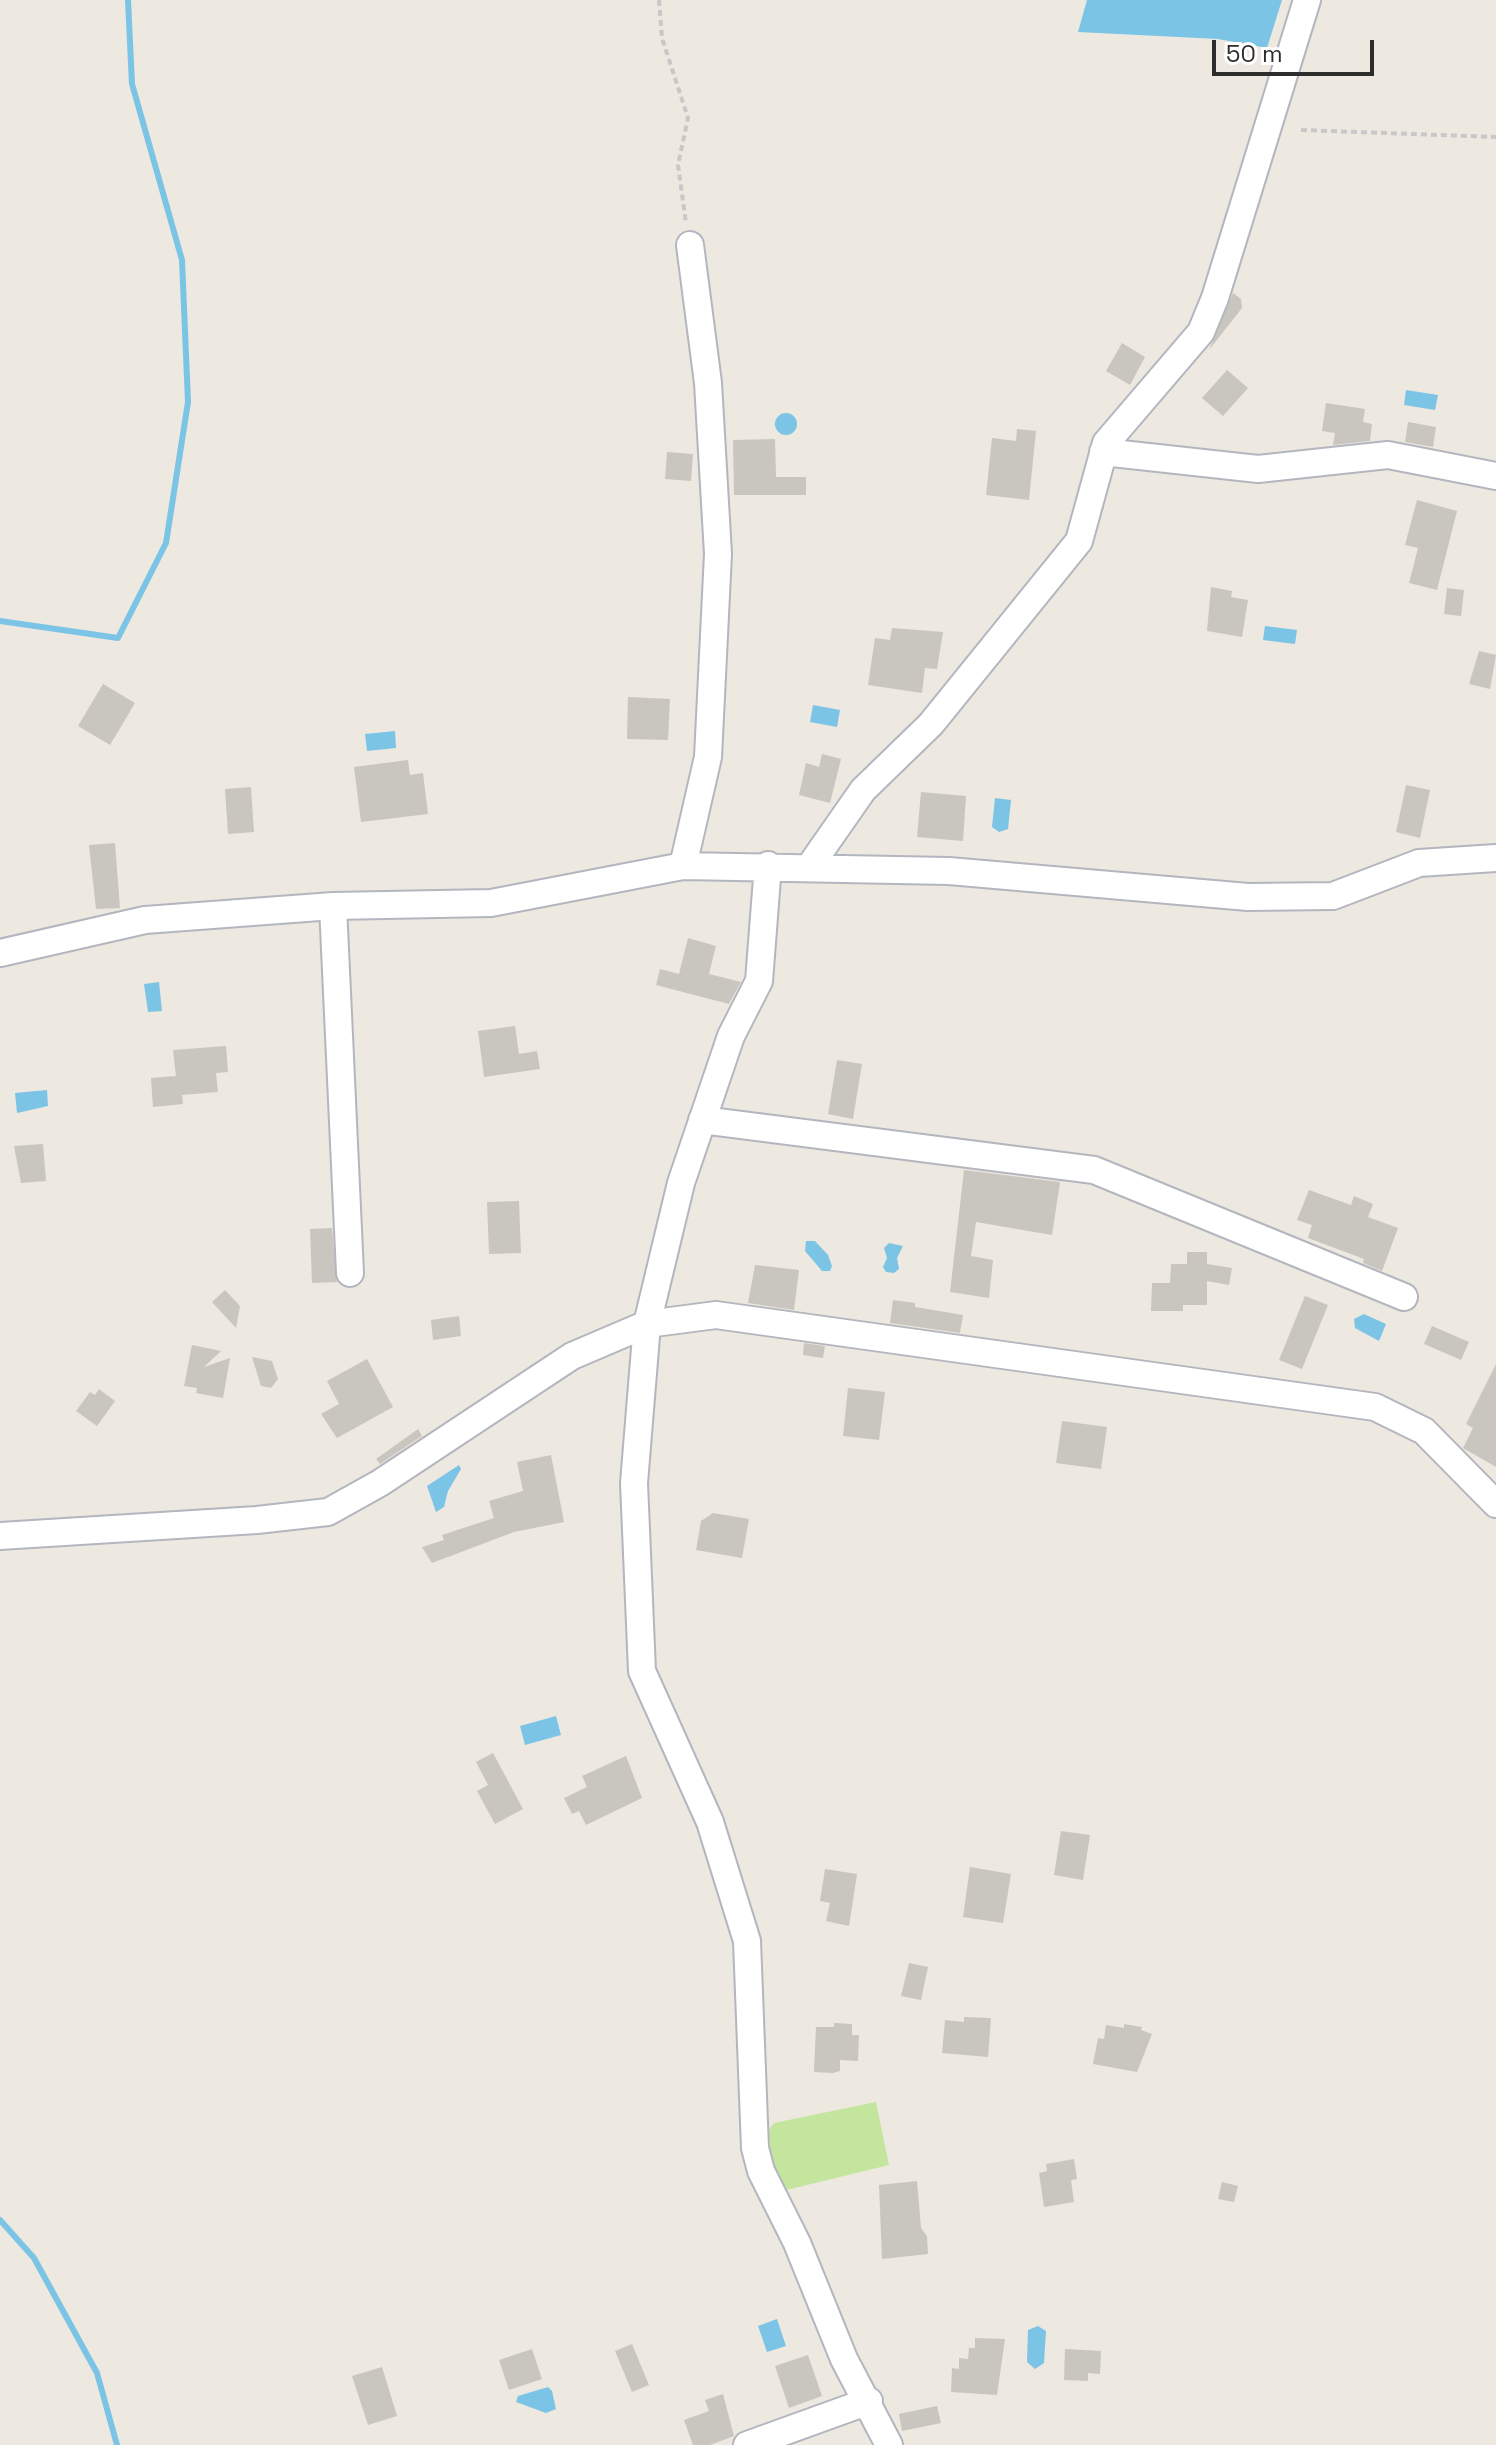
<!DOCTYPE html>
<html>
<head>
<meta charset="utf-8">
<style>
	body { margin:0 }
	#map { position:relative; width:1496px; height:2445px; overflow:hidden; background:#ede8e0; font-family:"Space Grotesk",sans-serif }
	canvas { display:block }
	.scale { position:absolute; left:1212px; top:40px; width:162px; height:36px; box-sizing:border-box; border:4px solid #2d2d2d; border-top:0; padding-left:10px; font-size:24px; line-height:28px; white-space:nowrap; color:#2d2d2d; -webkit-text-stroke:6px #fff; paint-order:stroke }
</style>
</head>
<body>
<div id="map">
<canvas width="1496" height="2445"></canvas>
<div class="scale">50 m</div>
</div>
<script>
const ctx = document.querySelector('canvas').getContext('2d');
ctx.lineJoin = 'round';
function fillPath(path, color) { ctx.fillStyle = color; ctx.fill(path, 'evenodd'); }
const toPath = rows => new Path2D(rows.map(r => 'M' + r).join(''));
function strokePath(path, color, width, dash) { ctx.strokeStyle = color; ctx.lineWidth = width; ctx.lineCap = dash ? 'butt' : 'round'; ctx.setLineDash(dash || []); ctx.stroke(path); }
fillPath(toPath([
	[876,2102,889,2165,778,2192,765,2135,774,2123]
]), '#c3e59e');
fillPath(toPath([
	[1087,0,1282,0,1267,48,1218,39,1078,32],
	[1406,390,1438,395,1435,410,1404,405],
	'775 424a11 11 0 1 1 22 0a11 11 0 1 1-22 0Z',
	[1265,626,1297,630,1295,644,1263,640],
	[813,705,840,710,837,727,810,722],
	[395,731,396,748,367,751,365,734],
	[995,798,1011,800,1008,829,999,832,992,827],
	[159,982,162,1011,148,1012,144,984],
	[47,1090,48,1106,17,1113,15,1093],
	[806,1241,815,1241,828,1255,832,1266,830,1271,822,1271,805,1251],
	[889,1243,903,1246,897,1258,899,1269,894,1273,886,1272,883,1267,887,1258,884,1248],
	[1364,1314,1386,1324,1379,1341,1355,1328,1354,1319],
	[459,1465,461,1469,448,1491,444,1507,436,1512,427,1486],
	[556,1716,561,1735,525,1745,520,1726],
	[777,2319,786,2346,767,2352,758,2326],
	[1038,2326,1046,2331,1044,2363,1035,2369,1027,2362,1028,2330],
	[548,2387,552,2391,556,2409,546,2413,516,2402,518,2396]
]), '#7cc4e6');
strokePath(toPath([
	[0,621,118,638,166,543,188,402,182,260,132,84,128,0],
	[0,2220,34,2258,97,2373,117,2445]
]), '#7cc4e6', 6);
fillPath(toPath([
	[1233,293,1241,299,1242,308,1209,350],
	[1122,343,1145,357,1130,385,1106,371],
	[1227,370,1248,388,1223,416,1202,398],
	[1326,403,1365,409,1363,422,1372,424,1370,441,1333,445,1335,433,1322,431],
	[1408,422,1436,427,1433,447,1405,442],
	[1017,429,1036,431,1029,500,986,495,992,438,1016,441],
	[775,439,776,477,806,477,806,495,734,495,733,440],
	[667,452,693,454,691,481,665,479],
	[1417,500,1457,511,1437,590,1409,583,1418,548,1405,545],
	[1211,587,1232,591,1231,597,1248,600,1242,637,1207,631],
	[1447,588,1464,590,1461,616,1444,614],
	[892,628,943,632,937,669,925,668,922,693,868,685,875,638,890,640],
	[1479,651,1496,655,1490,689,1469,684],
	[103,684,135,703,110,745,78,726],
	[628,697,670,699,668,740,627,739],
	[822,754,841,759,830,803,799,795,806,763,819,767],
	[408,760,410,775,423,773,428,814,361,822,354,767],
	[1406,785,1430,790,1420,838,1396,832],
	[251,787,254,832,228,834,225,789],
	[921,792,966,796,963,841,917,837],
	[115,843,120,908,96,909,89,845],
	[688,938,716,946,709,974,741,982,729,1004,656,985,660,969,679,974],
	[515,1026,519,1054,537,1051,540,1069,484,1077,478,1031],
	[226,1046,228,1072,216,1073,218,1092,182,1095,183,1104,153,1107,151,1078,176,1076,173,1050],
	[837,1060,862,1064,853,1119,828,1114],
	[43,1144,46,1181,21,1183,14,1146],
	[964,1170,1060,1182,1052,1235,976,1222,971,1256,993,1260,989,1298,950,1292],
	[1309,1190,1351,1205,1354,1196,1373,1204,1368,1217,1398,1228,1382,1271,1363,1263,1364,1259,1308,1238,1312,1225,1297,1220],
	[519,1201,521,1253,489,1254,487,1202],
	[332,1228,337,1282,312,1283,310,1229],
	[1187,1252,1207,1252,1207,1264,1232,1268,1229,1285,1207,1281,1207,1305,1183,1305,1183,1311,1151,1311,1152,1283,1170,1283,1171,1264,1187,1264],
	[755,1265,799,1270,794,1310,748,1303],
	[225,1290,240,1306,236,1328,212,1302],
	[1305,1296,1328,1305,1302,1369,1279,1360],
	[893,1300,915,1303,915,1307,963,1315,960,1333,890,1323],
	[459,1316,461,1336,433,1340,431,1320],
	[1432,1326,1469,1342,1461,1360,1424,1344],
	[804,1343,825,1346,823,1358,803,1355],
	[192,1345,221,1351,204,1367,230,1358,223,1398,196,1393,197,1388,184,1386],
	[252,1357,272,1361,278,1379,271,1388,261,1386],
	[367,1359,393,1407,337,1438,321,1414,339,1404,327,1381],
	[1496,1364,1496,1467,1463,1448,1473,1428,1466,1424],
	[848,1388,885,1392,879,1440,843,1436],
	[99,1389,115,1401,97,1426,76,1411,90,1392,95,1395],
	[1062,1421,1107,1427,1101,1469,1056,1463],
	[418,1429,422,1436,380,1464,376,1459],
	[551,1455,564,1522,514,1532,432,1563,422,1547,444,1540,442,1535,494,1518,489,1501,523,1491,517,1462],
	[713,1513,749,1519,742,1558,696,1550,701,1521],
	[493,1753,523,1809,495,1824,477,1791,488,1785,476,1762],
	[626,1756,642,1798,586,1825,579,1811,572,1814,564,1798,587,1787,582,1776],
	[1061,1831,1090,1835,1083,1880,1054,1875],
	[970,1867,1011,1874,1003,1923,963,1917],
	[825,1869,857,1874,849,1926,826,1921,830,1903,820,1901],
	[909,1963,928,1967,921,2000,901,1996],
	[964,2017,991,2018,988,2057,942,2053,945,2020,964,2022],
	[834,2023,852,2024,852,2035,859,2035,858,2061,840,2060,840,2071,833,2073,814,2072,816,2027,834,2027],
	[1124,2024,1142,2027,1141,2030,1152,2034,1137,2072,1093,2064,1098,2038,1104,2039,1106,2025,1124,2028],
	[1074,2159,1077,2179,1071,2180,1074,2202,1044,2207,1039,2173,1047,2171,1046,2164],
	[917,2181,921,2228,927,2236,928,2254,882,2259,879,2185],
	[1222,2182,1238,2186,1234,2202,1218,2199],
	[975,2338,1005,2339,997,2395,951,2392,952,2368,959,2369,959,2358,968,2359,969,2348,975,2348],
	[632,2344,649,2385,632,2392,615,2351],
	[532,2349,542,2379,509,2390,499,2360],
	[1065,2349,1101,2351,1100,2374,1088,2373,1088,2381,1064,2380],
	[808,2355,822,2396,789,2408,775,2366],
	[382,2367,397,2416,368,2425,352,2376],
	[723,2394,734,2436,710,2445,693,2445,684,2420,709,2411,705,2400],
	[937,2406,941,2423,902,2431,899,2414]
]), '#c9c6bf');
const minor = toPath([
	[1103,452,1258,469,1388,455,1496,476],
	[768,865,759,981,731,1036,681,1183,647,1324,634,1483,642,1671,710,1822,747,1941,755,2148,761,2171,797,2243,844,2359,889,2445],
	[683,866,708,757,718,554,708,383,690,245],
	[810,866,863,790,931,724,1079,541,1106,443,1201,332,1215,298,1307,0],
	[333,906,350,1273],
	[0,953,145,920,333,906,491,903,683,866,949,871,1248,897,1333,896,1419,863,1496,858],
	[702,1120,1094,1170,1404,1297],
	[0,1536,257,1520,328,1512,380,1483,572,1356,647,1324,716,1315,1375,1407,1424,1431,1496,1504],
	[747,2445,869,2401]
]);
strokePath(minor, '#b4b6bf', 30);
strokePath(toPath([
	[659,0,662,38,688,118,678,165,686,223],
	[1301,130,1496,137]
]), '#c8c8c8', 4, [6, 4]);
strokePath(minor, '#fff', 26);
</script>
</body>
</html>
